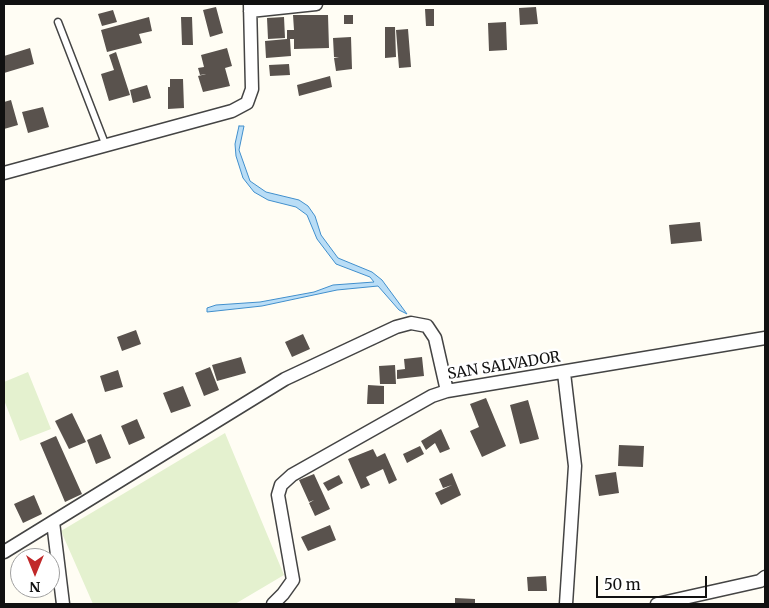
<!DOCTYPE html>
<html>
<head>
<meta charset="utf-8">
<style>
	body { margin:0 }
	#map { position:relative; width:769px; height:608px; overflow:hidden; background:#fffdf4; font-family:Merriweather,serif }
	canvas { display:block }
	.frame { position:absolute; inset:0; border:5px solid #111; pointer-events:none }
	.north { position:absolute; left:10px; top:548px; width:50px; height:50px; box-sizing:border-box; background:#fff; border:1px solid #a0a0a0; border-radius:50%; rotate:180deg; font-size:14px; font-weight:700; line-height:20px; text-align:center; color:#111 }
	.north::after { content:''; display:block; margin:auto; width:18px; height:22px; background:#c12829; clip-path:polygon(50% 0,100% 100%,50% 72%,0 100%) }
	.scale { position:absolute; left:596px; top:576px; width:111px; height:22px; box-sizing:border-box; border:2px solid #111; border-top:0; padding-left:6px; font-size:15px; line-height:18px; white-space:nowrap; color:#111; -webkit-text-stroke:4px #fff; paint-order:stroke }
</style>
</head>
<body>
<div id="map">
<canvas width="769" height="608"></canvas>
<div class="frame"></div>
<div class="north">N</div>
<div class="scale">50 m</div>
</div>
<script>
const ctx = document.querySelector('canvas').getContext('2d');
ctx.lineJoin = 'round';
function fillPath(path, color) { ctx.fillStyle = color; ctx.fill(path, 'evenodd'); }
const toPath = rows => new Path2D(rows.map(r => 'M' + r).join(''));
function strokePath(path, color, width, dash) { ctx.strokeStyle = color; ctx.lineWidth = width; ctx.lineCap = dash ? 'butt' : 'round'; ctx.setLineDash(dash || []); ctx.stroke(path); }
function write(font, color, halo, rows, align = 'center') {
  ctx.font = font + ' Merriweather,serif'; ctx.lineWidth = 5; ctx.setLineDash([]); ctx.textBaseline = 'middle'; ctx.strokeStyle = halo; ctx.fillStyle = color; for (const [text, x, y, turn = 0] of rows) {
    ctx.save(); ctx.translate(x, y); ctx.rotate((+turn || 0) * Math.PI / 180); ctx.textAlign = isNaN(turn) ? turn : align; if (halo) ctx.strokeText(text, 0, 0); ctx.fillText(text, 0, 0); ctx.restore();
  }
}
fillPath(toPath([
	[28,372,51,429,20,441,4,400,4,382],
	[225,433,284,575,235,604,93,604,61,531]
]), '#e4f1cf');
const water = toPath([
	[239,126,244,126,239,150,250,181,266,192,299,200,308,206,315,216,321,235,338,258,372,272,382,280,407,314,399,310,378,286,337,290,262,306,207,312,207,308,216,305,260,302,314,292,333,285,374,282,370,277,336,264,317,239,307,215,296,207,268,200,254,192,243,178,236,156,235,144,239,126]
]);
fillPath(water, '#b9ddf6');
strokePath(water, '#418fcc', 1);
fillPath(toPath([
	[216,7,223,33,210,37,203,10],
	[536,7,538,24,520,25,519,8],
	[425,9,434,9,434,26,426,26],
	[113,10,117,22,102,26,98,14],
	[293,15,328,15,329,48,294,49,294,39,290,39,291,56,266,58,265,41,287,39,287,30,294,30],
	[344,15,353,15,353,24,344,24],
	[149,17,152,31,139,34,142,43,107,52,101,30],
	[181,17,192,17,193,45,182,45],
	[284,17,285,38,268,39,267,18],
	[506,22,507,50,489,51,488,23],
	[385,27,395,27,396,57,385,58],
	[408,29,411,67,399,68,396,30],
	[351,37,352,69,336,71,334,58,339,57,334,57,333,38],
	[30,48,34,64,4,73,4,56],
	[227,48,232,66,225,68,230,86,203,92,198,76,206,74,200,75,198,68,204,67,201,55],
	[116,52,130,95,109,101,101,74,114,70,109,55],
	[289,64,290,75,270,76,269,65],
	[330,76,332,87,299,96,297,85],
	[170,79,183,79,184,108,168,109,168,87,170,87],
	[147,85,151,98,133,103,130,90],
	[11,100,18,125,4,129,4,102],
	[43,107,49,127,28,133,22,112],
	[700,222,702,241,671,244,669,225],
	[136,330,141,344,122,351,117,337],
	[303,334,310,349,292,357,285,342],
	[241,357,246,373,217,381,212,365],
	[422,357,424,376,397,379,397,370,405,369,404,359],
	[395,365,396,384,380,384,379,366],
	[210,367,219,390,204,396,195,373],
	[118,370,123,387,105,392,100,376],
	[368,385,384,386,384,404,367,404],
	[183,386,191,406,171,413,163,393],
	[486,398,506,446,482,457,470,431,479,427,470,404],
	[528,400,539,439,520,444,510,405],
	[72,413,86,442,69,449,55,421],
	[137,419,145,438,129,445,121,426],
	[441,429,450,449,440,453,435,443,426,450,421,441],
	[101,434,111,458,96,464,87,440],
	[56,436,82,494,65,502,40,443],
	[619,445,644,446,643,467,618,466],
	[420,446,424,454,407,463,403,454],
	[373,449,377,457,385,453,397,480,389,484,383,469,366,477,370,485,361,489,348,459],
	[616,472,619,493,599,496,595,475],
	[452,473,461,495,441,505,435,493,452,485,443,488,439,479],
	[314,474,330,509,315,516,309,503,314,500,309,502,299,480],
	[339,475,343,483,328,491,323,483],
	[34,495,42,514,23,523,14,504],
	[330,525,336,540,308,551,301,537],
	[546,576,547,591,528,591,527,577],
	[455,598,475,599,475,604,455,604]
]), '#59524d');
const lane = toPath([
	[58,22,106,146]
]);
const street = toPath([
	[250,11,316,4],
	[4,173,232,111,247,103,252,89,250,4],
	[564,373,575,466,566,604],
	[53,522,63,604],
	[4,552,285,379,396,327,411,323,427,326,435,338,447,391],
	[273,604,283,594,293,580,278,495,281,485,292,475,432,396,447,391,765,338],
	[657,604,760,581,765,577]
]);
strokePath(lane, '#444', 9);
strokePath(street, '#444', 15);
strokePath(lane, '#fff', 6);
strokePath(street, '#fff', 12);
write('15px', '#111', '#fff', [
	["SAN SALVADOR",504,366,-9]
]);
</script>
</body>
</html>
